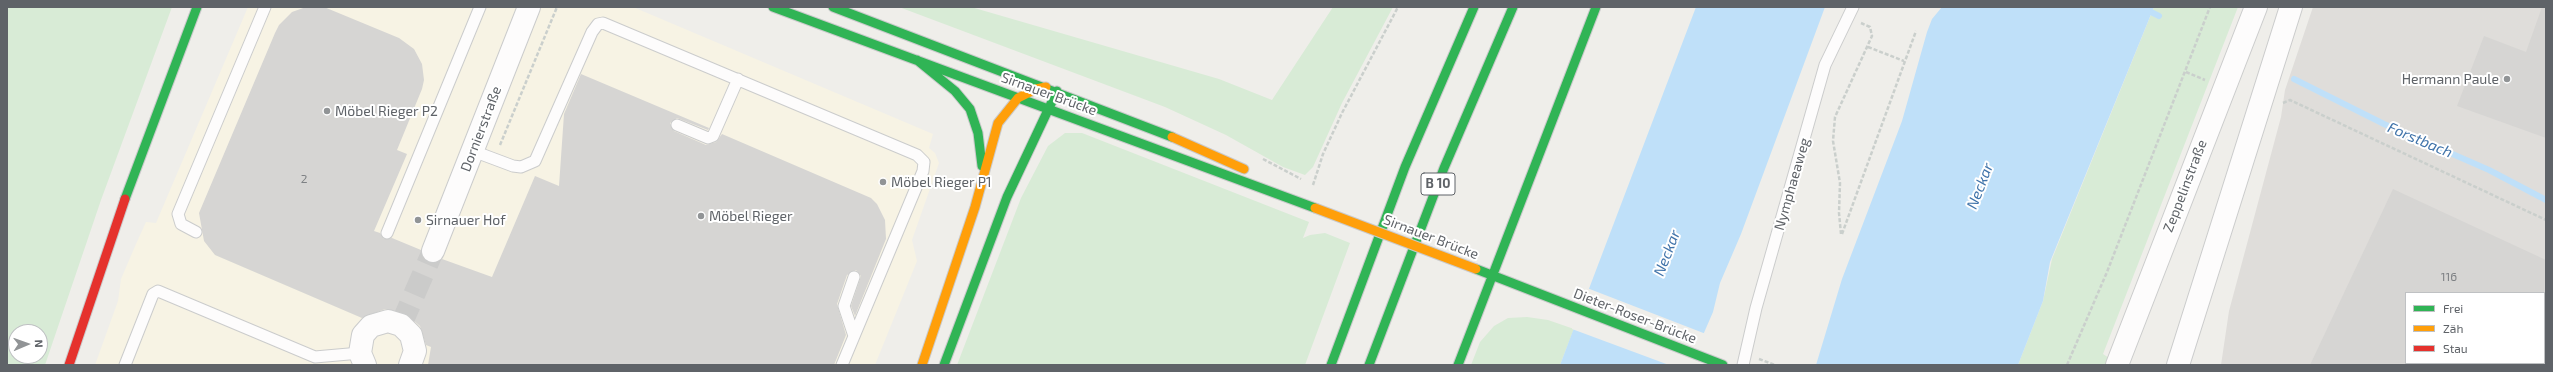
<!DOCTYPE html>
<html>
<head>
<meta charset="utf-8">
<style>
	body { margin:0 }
	#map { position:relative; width:2553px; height:372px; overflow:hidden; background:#efeeea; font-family:"Exo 2",sans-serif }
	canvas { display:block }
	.frame { position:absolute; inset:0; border:8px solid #5f6368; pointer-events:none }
	.legend { position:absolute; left:2405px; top:292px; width:140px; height:72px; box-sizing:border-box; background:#fff; border:1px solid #bfc1c3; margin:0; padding:5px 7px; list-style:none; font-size:12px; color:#5f6368 }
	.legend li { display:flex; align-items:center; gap:8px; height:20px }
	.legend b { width:20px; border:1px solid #bfc1c3 }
	.north { position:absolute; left:8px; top:324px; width:40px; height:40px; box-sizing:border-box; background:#fff; border:1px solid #bfc1c3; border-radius:50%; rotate:88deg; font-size:11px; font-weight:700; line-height:16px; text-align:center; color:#5f6368 }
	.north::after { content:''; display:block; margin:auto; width:14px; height:18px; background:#919496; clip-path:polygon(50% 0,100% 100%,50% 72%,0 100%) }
</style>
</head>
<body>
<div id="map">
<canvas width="2553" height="372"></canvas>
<div class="frame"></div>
<ul class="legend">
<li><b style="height:5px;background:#30b455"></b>Frei</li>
<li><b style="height:5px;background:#ff9f0a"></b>Zäh</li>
<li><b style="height:5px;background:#e5322d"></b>Stau</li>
</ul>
<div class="north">N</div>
</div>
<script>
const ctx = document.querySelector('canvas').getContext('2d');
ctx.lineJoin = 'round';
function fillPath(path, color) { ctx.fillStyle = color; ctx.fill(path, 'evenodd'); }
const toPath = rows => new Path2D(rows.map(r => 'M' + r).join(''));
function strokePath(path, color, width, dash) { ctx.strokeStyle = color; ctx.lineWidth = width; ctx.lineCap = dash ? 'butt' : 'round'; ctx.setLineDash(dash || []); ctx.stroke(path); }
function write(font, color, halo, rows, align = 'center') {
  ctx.font = font + ' "Exo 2",sans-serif'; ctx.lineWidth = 4; ctx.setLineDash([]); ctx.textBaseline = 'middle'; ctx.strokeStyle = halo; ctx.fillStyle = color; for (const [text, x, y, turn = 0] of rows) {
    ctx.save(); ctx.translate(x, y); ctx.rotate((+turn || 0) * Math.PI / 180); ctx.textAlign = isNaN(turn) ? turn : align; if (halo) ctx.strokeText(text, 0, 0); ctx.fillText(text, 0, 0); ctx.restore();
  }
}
fillPath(toPath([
	[248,7,633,7,933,134,929,148,935,153,939,163,912,240,917,261,875,365,95,365,118,301,121,279,136,244,146,222,156,223]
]), '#f7f3e4');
fillPath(toPath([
	[2313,7,2546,7,2546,365,2221,365,2229,311,2281,117,2285,90],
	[2406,293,2544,293,2544,363,2406,363]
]), '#dfddda');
fillPath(toPath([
	[7,7,172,7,101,200,45,365,7,365],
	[16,332,40,332,40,356,16,356],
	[899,7,971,7,1219,79,1272,100,1333,7,1393,7,1342,103,1313,167,1305,175,1283,167,1226,135,1165,107],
	[2154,7,2238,7,2103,354,2109,358,2106,365,2018,365,2043,301,2052,259],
	[1065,133,1082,133,1309,222,1303,238,1310,235,1325,233,1350,243,1305,365,957,365,1021,198,1048,146],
	[1527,317,1548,320,1574,329,1560,365,1471,365,1480,342,1494,326,1508,318]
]), '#d8ebd6');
fillPath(toPath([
	[1696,7,1825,7,1741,234,1720,283,1713,312,1690,365,1560,365],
	[1942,7,2154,7,2050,262,2043,301,2018,365,1816,365,1842,279,1902,121,1927,32,1932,19]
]), '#bfe0f9');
fillPath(toPath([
	[1587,288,1706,334,1692,365,1669,365,1572,329]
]), '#efeeea');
strokePath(toPath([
	[2151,12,2159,16],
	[2294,79,2384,124,2489,170,2546,200]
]), '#bfe0f9', 6);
fillPath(toPath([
	[324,7,399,38,414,49,422,64,424,80,422,89,397,150,407,154,374,231,380,233,384,239,392,238,421,250,423,258,429,263,435,263,442,259,492,277,535,176,559,186,564,114,581,74,709,128,708,130,677,118,670,123,674,131,706,145,716,142,722,134,871,198,877,204,885,220,886,239,855,316,851,306,861,276,856,270,847,275,837,304,846,335,834,365,428,365,431,347,426,345,420,326,405,313,385,309,362,318,215,255,204,241,199,213,275,33,279,25,292,12,306,7],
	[2542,7,2546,7,2546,138,2457,106,2484,36,2526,52],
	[2393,189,2546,260,2546,293,2406,293,2406,365,2310,365]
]), '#d6d5d3');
strokePath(toPath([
	[401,325,433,251]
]), '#cbcbca', 22, [22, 11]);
const lane = toPath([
	[677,125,708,138,713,136,738,79],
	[473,151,513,166,521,167,535,161,592,32,598,24,603,23,917,155,924,162,923,171,842,365],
	[196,232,181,224,178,214,265,7],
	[387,233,480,7],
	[854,277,844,306,854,336],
	[125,365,153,294,158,291,315,357,360,353],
	[1743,365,1756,308,1825,65,1853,7]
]);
const street = toPath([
	[433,251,529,7],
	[365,365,360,353,363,335,371,326,388,321,401,325,411,335,415,351,410,365],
	[2117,365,2256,7],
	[2178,365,2291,7]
]);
const fast = toPath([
	[773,7,1315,208],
	[833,7,1172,137],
	[917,60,955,91,970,109,978,133,982,166],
	[125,199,197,7],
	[1476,269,1723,365],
	[944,365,1007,197,1057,91],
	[1331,365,1405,167,1474,7],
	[1369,365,1444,168,1513,7],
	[1458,365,1596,7]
]);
const slow = toPath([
	[1172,137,1244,169],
	[922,365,975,207,998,123,1018,98,1036,89,1046,87]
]);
const jam = toPath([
	[69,365,125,199]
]);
strokePath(lane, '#cbcccc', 13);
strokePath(street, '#cbcccc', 24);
strokePath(fast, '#cacacb', 11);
strokePath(slow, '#cacacb', 11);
strokePath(jam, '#cacacb', 11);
strokePath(toPath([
	[1868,47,1904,61],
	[2186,72,2205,80],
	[2283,103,2290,100,2546,220],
	[500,145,557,7],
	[1263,159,1301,179],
	[1313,185,1323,154,1342,113,1398,7],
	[1841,234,1839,213,1840,183,1833,141,1835,117,1872,36,1870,27,1861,23],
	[1842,234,1916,31],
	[1759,359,1775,365],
	[2067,365,2107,272,2210,7]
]), '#cacfcc', 2.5, [4, 2]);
strokePath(lane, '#fdfcfc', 11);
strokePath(street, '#fdfcfc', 22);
strokePath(fast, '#30b455', 9);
strokePath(slow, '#ff9f0a', 9);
strokePath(jam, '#e5322d', 9);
const slowBridge = toPath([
	[1315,208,1476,269]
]);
strokePath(slowBridge, '#cacacb', 11, []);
strokePath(slowBridge, '#ff9f0a', 9);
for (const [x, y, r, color] of [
	[2507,79,4,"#919496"],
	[327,111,4,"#919496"],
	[883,182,4,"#919496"],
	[701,216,4,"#919496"],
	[418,220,4,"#919496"]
]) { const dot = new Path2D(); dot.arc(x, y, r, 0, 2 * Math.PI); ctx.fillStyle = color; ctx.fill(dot); strokePath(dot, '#fff', 1.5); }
write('12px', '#7e8184', null, [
	["2",304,179],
	["116",2449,277]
]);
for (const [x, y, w] of [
	[1438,184,34]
]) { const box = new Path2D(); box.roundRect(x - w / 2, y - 11, w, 22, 3); ctx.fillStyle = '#fff'; ctx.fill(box); strokePath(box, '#5f6368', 1); }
write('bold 13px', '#5f6368', null, [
	["B 10",1438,184]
]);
write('14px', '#5f6368', '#fff', [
	["Hermann Paule",2499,79,"right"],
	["Möbel Rieger P2",335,111],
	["Möbel Rieger P1",891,182],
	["Möbel Rieger",709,216],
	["Sirnauer Hof",426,220]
], 'left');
write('14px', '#5f6368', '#fff', [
	["Sirnauer Brücke",1049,94,20],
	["Dornierstraße",481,129,-69],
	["Nymphaeaweg",1792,184,-74],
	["Zeppelinstraße",2185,186,-69],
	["Sirnauer Brücke",1431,237,21],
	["Dieter-Roser-Brücke",1635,316,21]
]);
write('italic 15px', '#4174aa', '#fff', [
	["Forstbach",2420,140,23],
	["Neckar",1980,186,-69],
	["Neckar",1667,253,-69]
]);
</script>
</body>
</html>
